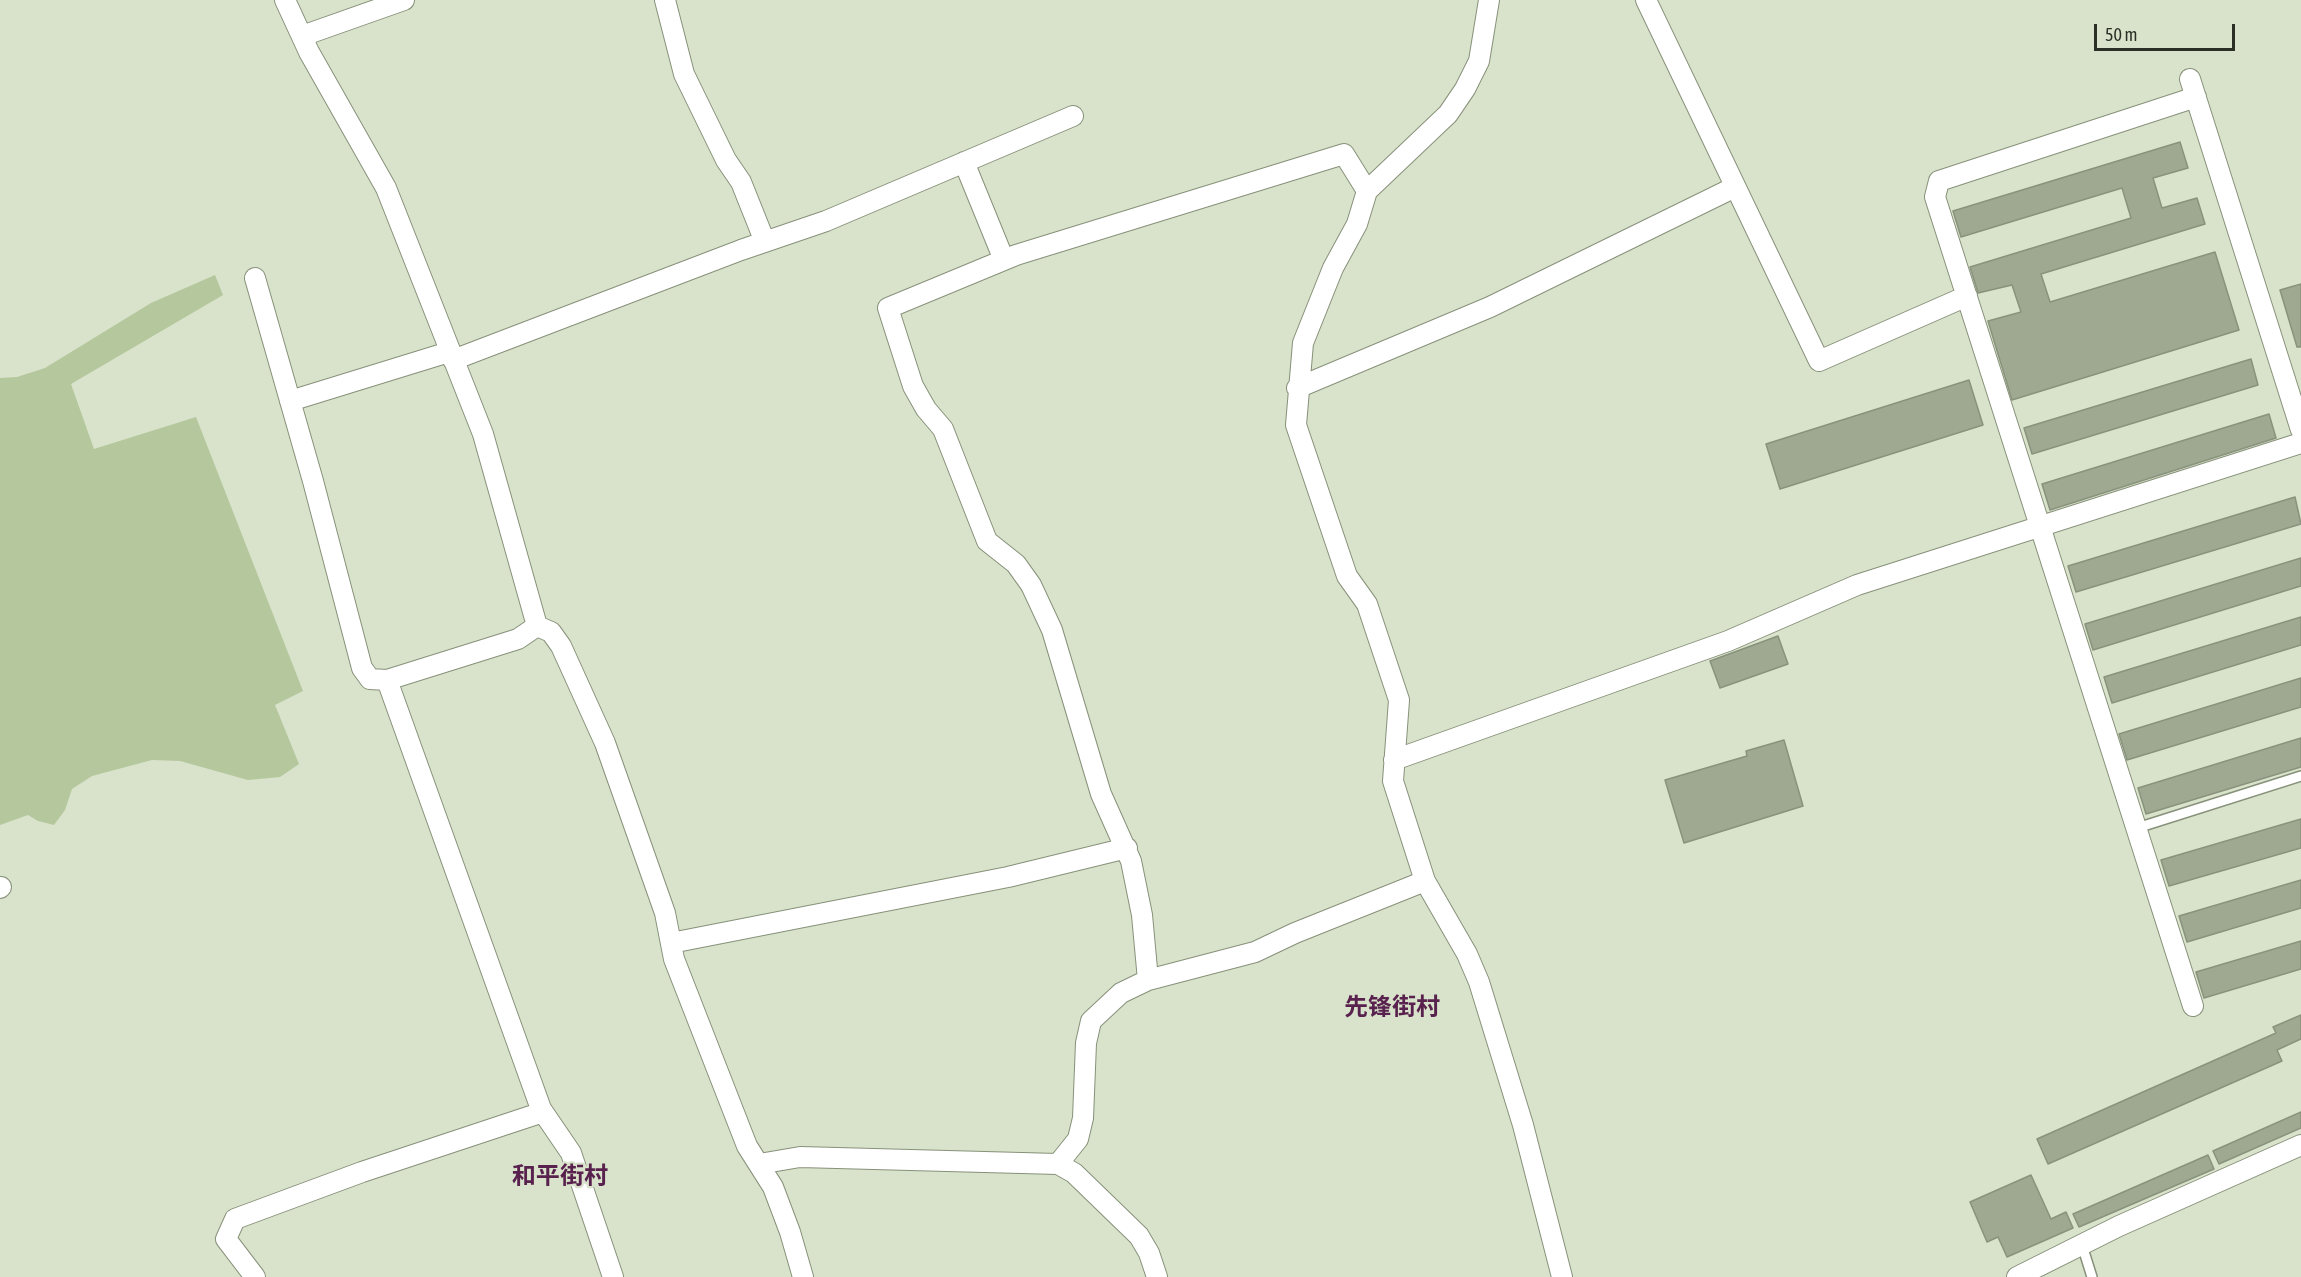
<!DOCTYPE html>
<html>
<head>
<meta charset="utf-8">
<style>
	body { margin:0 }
	#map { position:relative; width:2301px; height:1277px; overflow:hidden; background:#d9e3cb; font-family:"Asap Condensed",sans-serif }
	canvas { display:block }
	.scale { position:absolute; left:2094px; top:24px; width:141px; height:27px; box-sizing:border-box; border:3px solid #2b2f26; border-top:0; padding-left:8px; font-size:18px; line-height:21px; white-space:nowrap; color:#2b2f26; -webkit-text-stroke:4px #d9e3cb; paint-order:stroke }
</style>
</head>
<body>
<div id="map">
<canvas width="2301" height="1277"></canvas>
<div class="scale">50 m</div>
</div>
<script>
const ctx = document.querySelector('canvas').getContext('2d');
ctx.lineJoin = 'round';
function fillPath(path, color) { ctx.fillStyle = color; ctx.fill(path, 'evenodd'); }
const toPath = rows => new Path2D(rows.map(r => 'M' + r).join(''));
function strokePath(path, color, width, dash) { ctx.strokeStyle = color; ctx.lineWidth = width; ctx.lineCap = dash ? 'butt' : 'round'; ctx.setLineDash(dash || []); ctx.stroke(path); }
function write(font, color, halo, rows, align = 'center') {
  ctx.font = font + ' "Asap Condensed","Noto Sans SC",sans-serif'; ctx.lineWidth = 4.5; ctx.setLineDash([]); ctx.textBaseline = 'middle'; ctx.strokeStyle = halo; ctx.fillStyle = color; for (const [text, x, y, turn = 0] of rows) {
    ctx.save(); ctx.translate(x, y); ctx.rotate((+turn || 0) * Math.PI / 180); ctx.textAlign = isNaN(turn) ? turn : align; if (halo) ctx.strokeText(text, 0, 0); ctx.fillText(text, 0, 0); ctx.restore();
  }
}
fillPath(toPath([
	[215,275,223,295,71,384,94,449,196,417,303,691,275,705,299,764,280,777,248,780,180,761,152,760,92,776,72,789,65,810,54,825,38,821,28,815,0,825,0,378,17,377,45,368,151,303]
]), '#b5c79c');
const building = toPath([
	[2180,142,2188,168,2153,178,2162,208,2197,198,2205,224,2041,274,2050,302,2215,252,2239,330,2012,400,1988,321,2021,312,2012,285,1978,293,1970,267,2131,218,2122,188,1961,237,1953,211,2180,142],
	[2301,284,2301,347,2297,347,2280,290,2301,284],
	[2251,359,2258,385,2032,454,2024,428,2251,359],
	[1969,380,1983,425,1780,489,1766,444,1969,380],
	[2269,414,2276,438,2050,510,2042,484,2269,414],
	[2295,497,2301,524,2076,592,2068,566,2295,497],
	[2301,558,2301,586,2093,650,2085,624,2301,558],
	[2301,617,2301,645,2112,703,2104,677,2301,617],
	[1778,636,1788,664,1720,688,1710,661,1778,636],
	[2301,678,2301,707,2127,760,2119,734,2301,678],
	[2301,738,2301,767,2146,814,2138,788,2301,738],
	[1784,740,1803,806,1684,843,1665,780,1747,756,1746,751,1784,740],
	[2301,819,2301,848,2169,886,2161,860,2301,819],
	[2301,880,2301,908,2187,942,2179,916,2301,880],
	[2301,941,2301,969,2204,998,2196,972,2301,941],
	[2301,1015,2301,1039,2277,1050,2282,1061,2048,1164,2037,1139,2276,1033,2273,1027,2301,1015],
	[2301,1112,2301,1128,2219,1164,2213,1151,2301,1112],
	[2208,1155,2214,1169,2079,1227,2073,1214,2208,1155],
	[2031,1175,2051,1219,2066,1212,2073,1228,2007,1257,1998,1237,1987,1242,1970,1202,2031,1175]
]);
fillPath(building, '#9fa992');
strokePath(building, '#89927c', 1.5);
const service = toPath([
	[2137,828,2301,776],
	[2082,1245,2092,1277]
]);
const minor = toPath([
	[285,0,309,52,386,188,483,434,537,626,551,632,561,646,605,743,665,913,674,959,747,1146,773,1187,790,1232,803,1277],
	[665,0,684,74,726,160,741,182,765,242],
	[1489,0,1479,61,1465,89,1448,114,1367,191,1357,224,1333,268,1303,343,1296,425,1347,576,1367,604,1399,700,1393,781,1425,881,1467,954,1479,982,1523,1125,1562,1277],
	[1646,0,1819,361,1967,296],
	[302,36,404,0],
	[2190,79,2301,430],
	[964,162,1004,260],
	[255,278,313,481,362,668,370,679,387,680,518,639,537,626],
	[453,360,741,250,826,221,1073,116],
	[1297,388,1490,307,1735,187],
	[290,401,449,352],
	[387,680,541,1109,571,1153,613,1277],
	[1394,760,1728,641,1857,585,2301,443],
	[0,888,1,887],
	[671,943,1008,877,1127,848],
	[1148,980,1142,915,1131,861,1101,794,1052,630,1031,585,1016,564,987,541,943,429,926,409,913,386,888,308,1016,255,1344,154,1367,191],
	[2193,1006,1935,197,1939,181,2196,97],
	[759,1164,800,1157,1058,1164,1074,1173,1139,1236,1149,1253,1157,1277],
	[1058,1164,1078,1139,1083,1118,1086,1043,1091,1021,1121,993,1148,980,1255,952,1295,933,1425,881],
	[255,1277,226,1239,235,1219,362,1172,543,1112],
	[2017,1277,2119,1226,2301,1145]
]);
strokePath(service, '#87917a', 12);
strokePath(minor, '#87917a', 22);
strokePath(service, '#fff', 9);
strokePath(minor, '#fff', 20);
write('bold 24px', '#59224e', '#d9e3cb', [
	["先锋街村",1392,1007],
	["和平街村",560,1176]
]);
</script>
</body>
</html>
